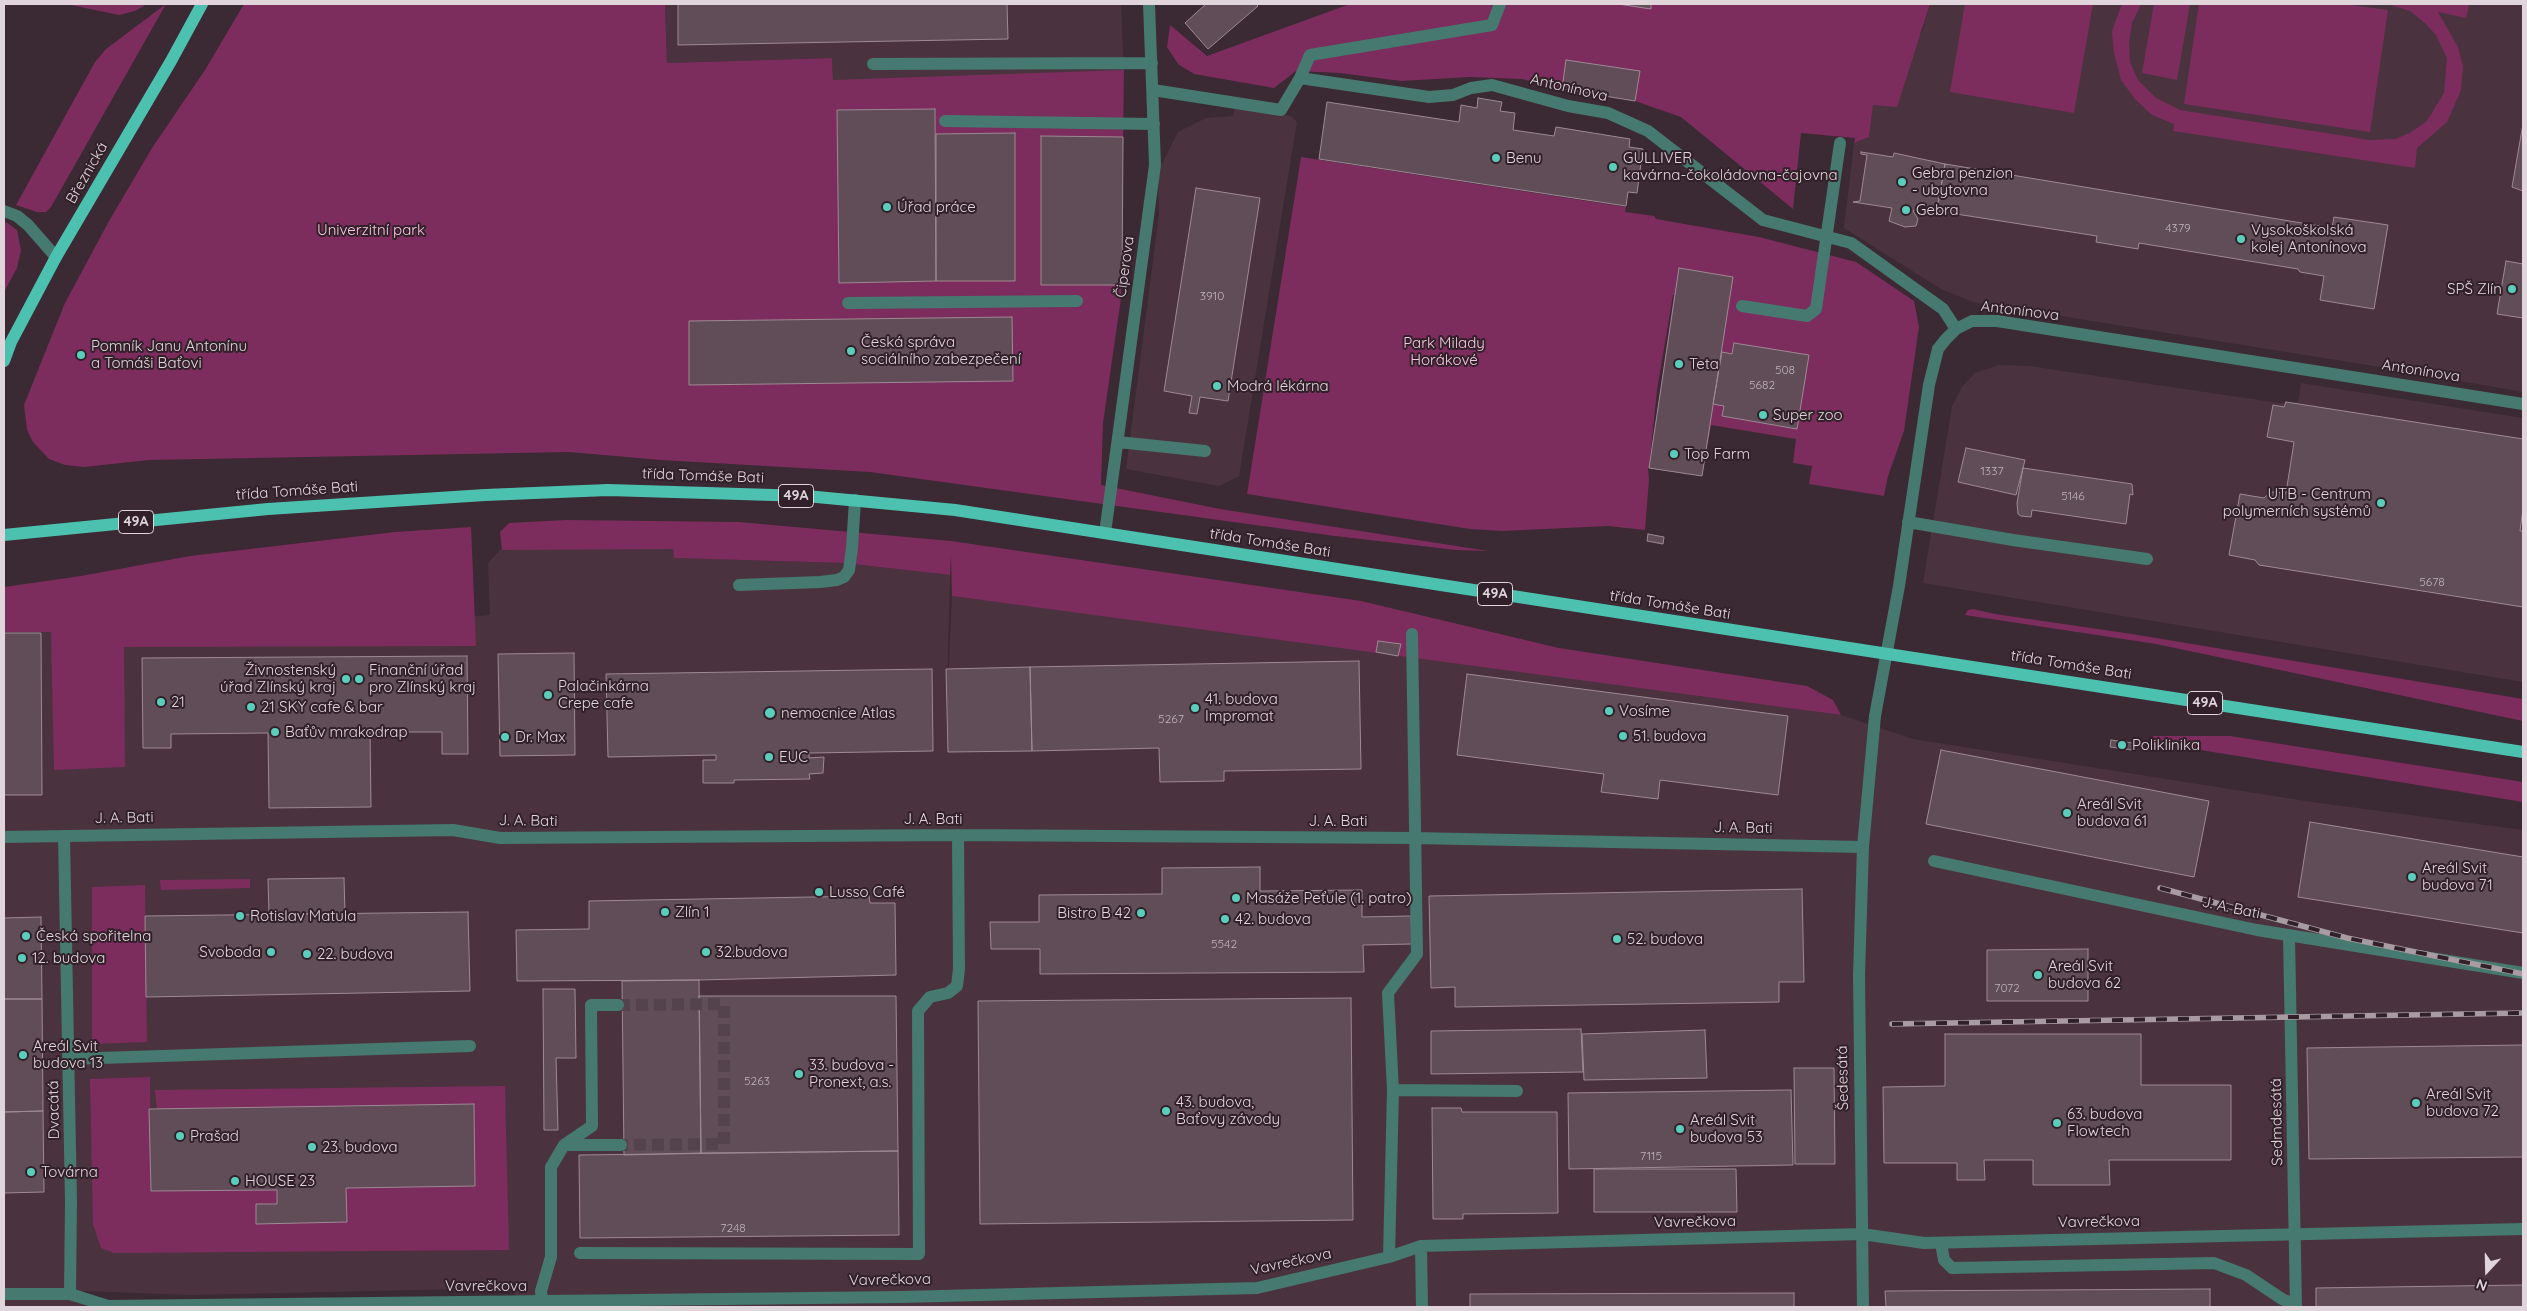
<!DOCTYPE html>
<html>
<head>
<meta charset="utf-8">
<style>
	body { margin:0 }
	#map { position:relative; width:2527px; height:1311px; overflow:hidden; background:#3b2933; font-family:Quicksand,sans-serif }
	canvas { display:block }
	.frame { position:absolute; inset:0; border:5px solid #e0d5da; pointer-events:none }
	.north { position:absolute; left:2462px; top:1246px; width:50px; height:50px; -webkit-text-stroke:4px #312029; paint-order:stroke; rotate:201deg; font-size:14px; font-weight:700; line-height:20px; text-align:center; color:#e0d5da }
	.north::after { content:''; display:block; margin:auto; width:18px; height:22px; background:#e0d5da; clip-path:polygon(50% 0,100% 100%,50% 72%,0 100%) }
</style>
</head>
<body>
<div id="map">
<canvas width="2527" height="1311"></canvas>
<div class="frame"></div>
<div class="north">N</div>
</div>
<script>
const ctx = document.querySelector('canvas').getContext('2d');
ctx.lineJoin = 'round';
function fillPath(path, color) { ctx.fillStyle = color; ctx.fill(path, 'evenodd'); }
const toPath = rows => new Path2D(rows.map(r => 'M' + r).join(''));
function strokePath(path, color, width, dash) { ctx.strokeStyle = color; ctx.lineWidth = width; ctx.lineCap = dash ? 'butt' : 'round'; ctx.setLineDash(dash || []); ctx.stroke(path); }
function write(font, color, halo, rows, align = 'center') {
  ctx.font = font + ' Quicksand,sans-serif'; ctx.lineWidth = 4; ctx.setLineDash([]); ctx.textBaseline = 'middle'; ctx.strokeStyle = halo; ctx.fillStyle = color; for (const [text, x, y, turn = 0] of rows) {
    ctx.save(); ctx.translate(x, y); ctx.rotate((+turn || 0) * Math.PI / 180); ctx.textAlign = isNaN(turn) ? turn : align; if (halo) ctx.strokeText(text, 0, 0); ctx.fillText(text, 0, 0); ctx.restore();
  }
}
fillPath(toPath([
	[665,4,1121,4,1124,70,1034,80,833,80,832,58,667,63],
	[1930,4,2523,4,2523,392,2374,366,1973,302,1941,289,1844,228,1854,143,1869,137,1873,105,1922,32],
	[1235,107,1291,116,1297,122,1239,476,1219,486,1126,469,1159,215,1158,172,1178,132,1206,118,1233,116],
	[1999,365,2029,366,2279,403,2298,402,2301,383,2523,418,2523,682,1923,583,1952,406,1962,387,1975,373],
	[501,549,673,549,675,558,844,563,950,575,946,730,952,596,1422,657,1841,715,1913,739,2312,802,2523,830,2523,1307,524,1307,510,1288,191,1295,83,1291,85,1307,4,1307,4,612,124,647,490,615,488,563]
]), '#4a333f');
fillPath(toPath([
	[66,4,147,4,135,11,119,15],
	[166,4,51,207,46,212,37,212,16,205,95,62,106,49],
	[244,4,665,4,667,63,832,58,833,80,1124,70,1121,298,1103,423,1101,485,1220,509,1488,551,1456,550,1335,536,870,472,661,460,569,452,149,460,84,467,65,465,49,459,33,442,27,430,24,405,65,303,109,221,152,148,205,70],
	[1350,4,1930,4,1897,107,1873,105,1869,137,1854,143,1855,138,1801,133,1793,209,1681,117,1635,101,1562,89,1522,79,1470,77,1401,81,1340,73,1296,71,1274,88,1194,74,1178,64,1167,47,1170,25,1207,56],
	[1965,4,2093,4,2074,113,1950,92],
	[2122,4,2141,4,2132,23,2129,44,2130,62,2138,80,2156,98,2180,110,2370,140,2395,139,2410,133,2427,121,2444,93,2447,58,2436,35,2425,23,2410,11,2387,4,2469,4,2466,18,2438,12,2458,47,2463,66,2461,90,2447,122,2417,148,2415,168,2173,131,2174,124,2152,115,2135,99,2121,80,2114,53,2112,31],
	[2154,4,2190,4,2177,80,2142,73],
	[2199,4,2344,4,2388,10,2370,132,2184,104],
	[1301,157,1626,207,1625,212,1654,216,1656,219,1759,237,1856,262,1914,301,1919,327,1904,431,1888,476,1884,496,1809,484,1812,466,1793,463,1796,439,1711,425,1702,476,1648,468,1649,480,1645,530,1608,526,1502,531,1470,529,1247,494],
	[1673,295,1674,295,1649,468,1657,390],
	[6,222,17,230,21,250,17,268,4,292,4,226],
	[566,520,739,522,951,541,1361,601,1559,648,1807,686,1833,700,1841,715,952,596,951,556,950,575,844,563,674,558,673,549,502,550,500,532,509,523],
	[471,527,476,646,124,647,125,767,54,770,51,632,4,632,4,587,81,576,190,556,395,532],
	[1973,609,1995,614,2132,634,2523,699,2523,721,2156,644,1965,615,1968,610],
	[2153,736,2230,736,2523,782,2523,802,2163,744,2155,742],
	[250,879,250,888,161,890,160,880],
	[145,885,147,1042,92,1044,92,887],
	[150,1077,151,1191,475,1185,474,1104,157,1109,155,1090,505,1086,509,1250,114,1253,101,1248,93,1224,90,1079]
]), '#7c2d5d');
const building = toPath([
	[678,4,1007,4,1008,39,678,45,678,4],
	[1206,4,1256,4,1258,6,1208,49,1185,23,1206,4],
	[1618,4,1651,4,1651,9,1618,4],
	[1566,60,1640,71,1635,101,1562,89,1566,60],
	[1478,98,1502,102,1500,111,1515,113,1513,130,1554,136,1556,127,1630,139,1629,147,1643,149,1637,193,1628,192,1626,206,1319,159,1327,102,1459,122,1461,105,1477,108,1478,98],
	[935,109,936,281,839,283,837,110,935,109],
	[2523,124,2523,191,2512,187,2523,124],
	[1015,133,1015,281,936,281,936,134,1015,133],
	[1041,136,1123,137,1122,285,1041,285,1041,136],
	[1861,152,1893,157,1894,153,1945,164,1937,209,1932,208,1925,213,1920,206,1913,211,1918,219,1916,226,1905,227,1889,221,1892,208,1853,202,1860,201,1867,155,1861,154,1861,152],
	[1945,164,2332,228,2334,217,2388,225,2374,309,2320,300,2324,276,2300,272,2298,269,2139,243,2138,249,2096,242,2097,236,1937,211,1945,164],
	[1196,188,1260,198,1228,401,1200,397,1197,414,1189,413,1192,396,1164,391,1196,188],
	[2506,261,2523,264,2523,318,2497,314,2506,261],
	[1679,268,1733,277,1702,476,1649,468,1679,268],
	[1012,317,1013,381,689,385,689,321,1012,317],
	[1734,343,1809,355,1797,429,1722,416,1724,406,1713,404,1722,352,1732,354,1734,343],
	[2286,402,2523,439,2523,509,2520,531,2523,531,2523,607,2259,565,2255,560,2229,555,2240,494,2264,498,2271,492,2286,493,2294,442,2267,437,2273,405,2284,407,2286,402],
	[1966,448,2025,460,2016,495,1958,482,1966,448],
	[2023,468,2132,484,2133,495,2130,494,2126,524,2032,510,2031,517,2021,516,2018,514,2017,503,2023,468],
	[1648,534,1664,537,1663,544,1647,541,1648,534],
	[4,633,41,633,42,795,4,795,4,633],
	[1378,641,1401,644,1398,656,1376,652,1378,641],
	[574,653,575,755,500,756,498,654,574,653],
	[467,656,468,754,442,754,442,732,370,732,371,807,269,808,268,733,171,734,171,748,143,748,142,658,467,656],
	[1359,661,1361,769,1224,771,1224,781,1160,782,1159,748,1032,751,1030,667,1359,661],
	[1030,667,1032,751,948,752,946,669,1030,667],
	[932,669,933,751,809,753,809,758,824,757,823,773,809,774,810,779,734,780,734,783,703,783,703,760,716,760,716,755,608,757,606,674,932,669],
	[1467,674,1788,716,1778,795,1660,780,1658,799,1601,792,1604,774,1457,755,1467,674],
	[2111,740,2133,743,2132,750,2110,747,2111,740],
	[1941,750,2209,801,2194,877,1926,824,1941,750],
	[2310,822,2523,857,2523,933,2298,897,2310,822],
	[1260,867,1260,891,1362,890,1362,917,1411,916,1412,944,1363,945,1364,972,1040,974,1040,949,991,949,990,922,1039,922,1039,895,1162,894,1162,868,1260,867],
	[344,878,345,913,269,915,268,879,344,878],
	[1802,889,1804,982,1779,982,1779,1002,1455,1007,1455,987,1431,988,1429,896,1802,889],
	[869,896,870,903,895,903,896,975,699,980,517,981,516,930,589,929,589,901,869,896],
	[468,912,470,991,146,997,145,916,468,912],
	[41,917,42,999,4,999,4,918,41,917],
	[2088,949,2088,1001,1987,1001,1987,950,2088,949],
	[699,980,701,1153,624,1155,622,981,699,980],
	[543,989,575,989,576,1058,556,1058,558,1130,544,1130,543,989],
	[699,996,896,996,898,1151,701,1153,699,996],
	[1351,998,1353,1220,980,1224,978,1001,1351,998],
	[4,999,42,999,43,1111,4,1112,4,999],
	[1581,1029,1583,1072,1431,1074,1431,1031,1581,1029],
	[1705,1030,1707,1078,1584,1080,1582,1034,1705,1030],
	[1945,1034,2141,1034,2141,1085,2231,1085,2231,1160,2109,1160,2110,1185,2033,1185,2033,1160,1984,1160,1985,1180,1957,1180,1957,1163,1884,1163,1883,1087,1945,1086,1945,1034],
	[2523,1045,2523,1157,2309,1159,2307,1048,2523,1045],
	[1794,1068,1834,1068,1835,1164,1795,1164,1794,1068],
	[1791,1090,1793,1165,1569,1169,1568,1093,1791,1090],
	[474,1104,475,1186,346,1188,347,1222,256,1224,256,1204,277,1204,277,1190,151,1191,149,1109,474,1104],
	[1432,1108,1461,1108,1462,1112,1557,1112,1558,1213,1463,1214,1463,1219,1433,1219,1432,1108],
	[43,1111,44,1192,4,1193,4,1112,43,1111],
	[898,1151,899,1235,580,1238,579,1155,898,1151],
	[1594,1169,1736,1169,1737,1212,1594,1212,1594,1169],
	[2523,1285,2523,1307,2316,1307,2316,1288,2523,1285],
	[2210,1289,2210,1307,1886,1307,1885,1291,2210,1289],
	[1794,1293,1794,1307,1470,1307,1470,1294,1794,1293]
]);
fillPath(building, '#604d57');
strokePath(building, '#9e8994', 1);
strokePath(toPath([
	[618,1005,724,1004,724,1144,621,1145]
]), '#54434c', 12, [12, 6]);
strokePath(toPath([
	[873,64,1152,63],
	[1300,78,1429,97,1453,95,1471,88,1492,85,1568,106,1608,113,1648,131,1763,220,1851,243,1943,309,1956,329],
	[1153,90,1281,110,1300,78,1310,55,1492,25,1500,4],
	[945,121,1154,124],
	[4,211,17,216,28,225,56,257],
	[848,303,1077,301],
	[1742,306,1807,316,1816,309,1840,143],
	[1118,442,1205,451],
	[1908,522,2013,540,2147,559],
	[1105,533,1155,165,1149,4],
	[739,585,820,582,837,580,844,577,849,570,852,548,855,500],
	[64,836,71,1201,70,1294],
	[4,837,453,830,500,838,958,835,1413,838,1863,847],
	[1934,861,2257,930,2523,973],
	[2289,936,2296,1307],
	[618,1005,591,1005,592,1126,564,1145,621,1145],
	[69,1059,470,1046],
	[1393,1090,1388,993,1417,954,1412,634],
	[1941,1243,1944,1260,1952,1268,2214,1263,2246,1275,2282,1299,2296,1305],
	[1421,1246,1422,1307],
	[580,1253,919,1254,918,1011,930,997,948,993,957,986,959,969,958,835],
	[1389,1257,1393,1090,1517,1091],
	[4,1294,70,1294,108,1306,901,1297,1257,1288,1389,1257,1421,1246,1862,1234,1924,1243,2523,1229],
	[543,1307,541,1291,551,1257,551,1167,564,1145],
	[1863,1307,1859,975,1863,847,1875,716,1899,586,1929,385,1938,349,1946,339,1956,329,1972,321,1997,321,2523,404]
]), '#46796f', 12);
strokePath(toPath([
	[4,361,11,342,56,257,171,61,202,4],
	[4,535,268,509,485,495,608,490,806,496,955,510,2523,752]
]), '#4dc1af', 12);
const rail = toPath([
	[2160,888,2347,938,2523,974],
	[1892,1024,2523,1013]
]);
strokePath(rail, '#a89ba2', 5.5);
strokePath(rail, '#312029', 4, [11]);
for (const [x, y, r, color] of [
	[1496,158,5,"#5bcebb"],
	[1613,167,5,"#5bcebb"],
	[1902,182,5,"#5bcebb"],
	[887,207,5,"#5bcebb"],
	[1906,210,5,"#5bcebb"],
	[2241,239,5,"#5bcebb"],
	[2512,289,5,"#5bcebb"],
	[851,351,5,"#5bcebb"],
	[81,355,5,"#5bcebb"],
	[1679,364,5,"#5bcebb"],
	[1217,386,5,"#5bcebb"],
	[1763,415,5,"#5bcebb"],
	[1674,454,5,"#5bcebb"],
	[2381,503,5,"#5bcebb"],
	[346,679,5,"#5bcebb"],
	[359,679,5,"#5bcebb"],
	[548,695,5,"#5bcebb"],
	[161,702,5,"#5bcebb"],
	[251,707,5,"#5bcebb"],
	[1195,708,5,"#5bcebb"],
	[1609,711,5,"#5bcebb"],
	[770,713,6,"#5bcebb"],
	[275,732,5,"#5bcebb"],
	[1623,736,5,"#5bcebb"],
	[505,737,5,"#5bcebb"],
	[2122,745,5,"#5bcebb"],
	[769,757,5,"#5bcebb"],
	[2067,813,5,"#5bcebb"],
	[2412,877,5,"#5bcebb"],
	[819,892,5,"#5bcebb"],
	[1236,898,5,"#5bcebb"],
	[665,912,5,"#5bcebb"],
	[1141,913,5,"#5bcebb"],
	[240,916,5,"#5bcebb"],
	[1225,919,5,"#5bcebb"],
	[26,936,5,"#5bcebb"],
	[1617,939,5,"#5bcebb"],
	[271,952,5,"#5bcebb"],
	[706,952,5,"#5bcebb"],
	[307,954,5,"#5bcebb"],
	[22,958,5,"#5bcebb"],
	[2038,975,5,"#5bcebb"],
	[23,1055,5,"#5bcebb"],
	[799,1074,5,"#5bcebb"],
	[2416,1103,5,"#5bcebb"],
	[1166,1111,5,"#5bcebb"],
	[2057,1123,5,"#5bcebb"],
	[1680,1129,5,"#5bcebb"],
	[180,1136,5,"#5bcebb"],
	[312,1147,5,"#5bcebb"],
	[31,1172,5,"#5bcebb"],
	[235,1181,5,"#5bcebb"]
]) { const dot = new Path2D(); dot.arc(x, y, r, 0, 2 * Math.PI); ctx.fillStyle = color; ctx.fill(dot); strokePath(dot, '#312029', 2); }
write('12px', '#c0b3b9', null, [
	["4379",2178,228],
	["3910",1212,296],
	["508",1785,370],
	["5682",1762,385],
	["1337",1992,471],
	["5146",2073,496],
	["5678",2432,582],
	["5267",1171,719],
	["5542",1224,944],
	["7072",2007,988],
	["5263",757,1081],
	["7115",1651,1156],
	["7248",733,1228]
]);
for (const [x, y, w] of [
	[796,496,35],
	[136,522,35],
	[1495,594,35],
	[2205,703,35]
]) { const box = new Path2D(); box.roundRect(x - w / 2, y - 11.5, w, 23, 4); ctx.fillStyle = '#312029'; ctx.fill(box); strokePath(box, '#e0d5da', 1); }
write('bold 14px', '#e0d5da', null, [
	["49A",796,496],
	["49A",136,522],
	["49A",1495,594],
	["49A",2205,703]
]);
write('15px', '#e0d5da', '#312029', [
	["Antonínova",1569,88,13],
	["Březnická",87,173,-60],
	["Čiperova",1125,267,-82],
	["Antonínova",2020,311,7],
	["Antonínova",2421,371,9],
	["třída Tomáše Bati",703,476,2],
	["třída Tomáše Bati",297,491,-4],
	["třída Tomáše Bati",1270,543,9],
	["třída Tomáše Bati",1670,605,9],
	["třída Tomáše Bati",2071,665,9],
	["J. A. Bati",124,818,-1],
	["J. A. Bati",933,819],
	["J. A. Bati",528,821,1],
	["J. A. Bati",1338,821],
	["J. A. Bati",1743,828,1],
	["J. A. Bati",2231,908,12],
	["Šedesátá",1843,1078,-91],
	["Dvacátá",54,1110,-91],
	["Sedmdesátá",2277,1122,-91],
	["Vavrečkova",1695,1222,-1],
	["Vavrečkova",2099,1222,-1],
	["Vavrečkova",1291,1262,-12],
	["Vavrečkova",890,1280,-1],
	["Vavrečkova",486,1286]
]);
write('15px', '#e0d5da', '#312029', [
	["Benu",1506,158],
	["GULLIVER",1623,158],
	["kavárna-čokoládovna-čajovna",1623,175],
	["Gebra penzion",1912,173],
	["- ubytovna",1912,190],
	["Úřad práce",897,207],
	["Gebra",1916,210],
	["Vysokoškolská",2251,230],
	["kolej Antonínova",2251,247],
	["SPŠ Zlín",2502,289,"right"],
	["Česká správa",861,342],
	["sociálního zabezpečení",861,359],
	["Pomník Janu Antonínu",91,346],
	["a Tomáši Baťovi",91,363],
	["Teta",1689,364],
	["Modrá lékárna",1227,386],
	["Super zoo",1773,415],
	["Top Farm",1684,454],
	["UTB - Centrum",2371,494,"right"],
	["polymerních systémů",2371,511,"right"],
	["Živnostenský",336,670,"right"],
	["úřad Zlínský kraj",336,687,"right"],
	["Finanční úřad",369,670],
	["pro Zlínský kraj",369,687],
	["Palačinkárna",558,686],
	["Crepe cafe",558,703],
	["41. budova",1205,699],
	["Impromat",1205,716],
	["21",171,702],
	["21 SKY cafe & bar",261,707],
	["Vosíme",1619,711],
	["nemocnice Atlas",781,713],
	["Baťův mrakodrap",285,732],
	["51. budova",1633,736],
	["Dr. Max",515,737],
	["Poliklinika",2132,745],
	["EUC",779,757],
	["Areál Svit",2077,804],
	["budova 61",2077,821],
	["Areál Svit",2422,868],
	["budova 71",2422,885],
	["Lusso Café",829,892],
	["Masáže Peťule (1. patro)",1246,898],
	["Zlín 1",675,912],
	["Bistro B 42",1131,913,"right"],
	["Rotislav Matula",250,916],
	["42. budova",1235,919],
	["Česká spořitelna",36,936],
	["52. budova",1627,939],
	["Svoboda",261,952,"right"],
	["32.budova",716,952],
	["22. budova",317,954],
	["12. budova",32,958],
	["Areál Svit",2048,966],
	["budova 62",2048,983],
	["Areál Svit",33,1046],
	["budova 13",33,1063],
	["33. budova -",809,1065],
	["Pronext, a.s.",809,1082],
	["Areál Svit",2426,1094],
	["budova 72",2426,1111],
	["43. budova,",1176,1102],
	["Baťovy závody",1176,1119],
	["63. budova",2067,1114],
	["Flowtech",2067,1131],
	["Areál Svit",1690,1120],
	["budova 53",1690,1137],
	["Prašad",190,1136],
	["23. budova",322,1147],
	["Továrna",41,1172],
	["HOUSE 23",245,1181]
], 'left');
write('15px', '#f8c8e1', '#312029', [
	["Univerzitní park",371,230],
	["Park Milady",1444,343],
	["Horákové",1444,360]
]);
</script>
</body>
</html>
